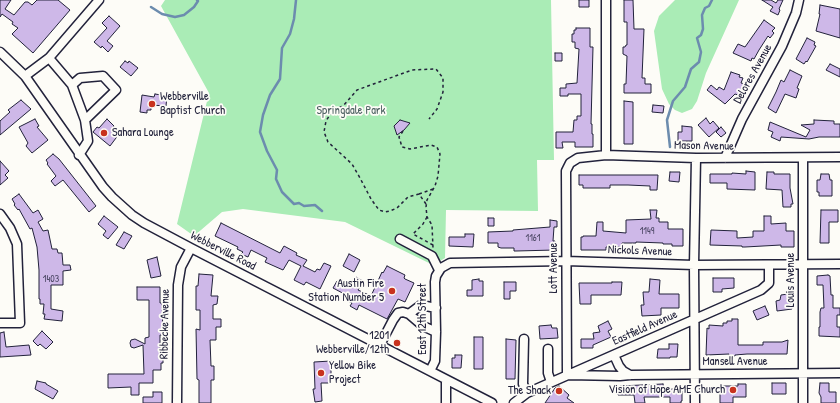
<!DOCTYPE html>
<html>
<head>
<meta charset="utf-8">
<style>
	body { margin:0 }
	canvas { display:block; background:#fdfcf7 }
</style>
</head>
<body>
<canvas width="840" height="403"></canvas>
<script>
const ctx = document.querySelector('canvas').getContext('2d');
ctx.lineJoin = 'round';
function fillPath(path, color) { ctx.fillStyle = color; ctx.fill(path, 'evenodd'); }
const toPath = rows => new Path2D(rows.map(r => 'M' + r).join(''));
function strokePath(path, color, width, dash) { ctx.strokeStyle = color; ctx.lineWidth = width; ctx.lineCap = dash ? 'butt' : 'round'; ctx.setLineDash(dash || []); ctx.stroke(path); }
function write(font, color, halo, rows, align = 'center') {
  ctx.font = font + ' "Patrick Hand",sans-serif'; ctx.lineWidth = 3.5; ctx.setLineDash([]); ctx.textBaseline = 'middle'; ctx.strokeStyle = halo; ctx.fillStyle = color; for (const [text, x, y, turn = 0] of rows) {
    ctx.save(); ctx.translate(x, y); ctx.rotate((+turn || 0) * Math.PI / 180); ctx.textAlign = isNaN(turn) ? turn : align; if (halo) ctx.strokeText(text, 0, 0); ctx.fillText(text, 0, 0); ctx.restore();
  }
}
fillPath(toPath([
	[165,0,551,0,554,160,537,160,538,211,446,210,445,258,433,265,345,222,243,209,222,212,194,236,177,224,209,93,161,6],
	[675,0,739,0,706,73,697,101,692,109,682,113,675,110,669,104,662,89,654,31,659,16]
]), '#aaecb6');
strokePath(toPath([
	[296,0,294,19,290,34,282,48,280,79,270,95,263,115,260,132,267,151,277,170,276,179,282,192,294,204,299,203,304,206,315,205,322,211],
	[151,7,162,14,175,17,184,15,194,7,198,1,197,0],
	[670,147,667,120,673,101,685,87,691,69,699,62,701,52,697,38,701,35,703,29,702,15,705,8,709,6,712,0]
]), '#6c8cae', 2.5);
const building = toPath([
	[0,0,11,0,5,9,14,15,25,2,28,2,32,5,37,0,58,0,70,10,33,53,12,34,18,28,12,24,13,22,2,14,0,17,0,0],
	[579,0,589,0,589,7,579,7,579,0],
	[624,0,633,0,634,29,644,29,642,78,645,78,645,84,651,84,651,93,624,93,624,84,626,84,627,56,623,54,623,47,625,47,626,45,627,45,627,22,624,22,624,0],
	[762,0,771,0,776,3,778,0,783,0,779,9,780,10,778,15,770,11,773,7,762,0],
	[820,5,840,9,840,38,816,31,820,14,819,14,820,5],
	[109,16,120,26,107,41,113,46,108,52,102,46,101,48,94,42,107,28,102,23,109,16],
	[764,20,775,28,772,31,774,33,770,38,768,36,759,50,754,59,752,58,751,61,733,53,738,44,745,47,764,20],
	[576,28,590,28,590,47,593,47,591,124,592,124,592,134,593,134,593,147,575,147,575,142,562,142,563,148,556,148,556,132,573,132,574,120,577,120,577,116,581,116,581,94,568,94,568,96,560,96,560,88,566,88,566,84,577,83,579,49,575,48,575,42,572,42,572,34,574,34,574,30,576,30,576,28],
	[807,38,815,42,814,45,816,46,807,62,806,61,804,64,796,59,807,38],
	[555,53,562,53,562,61,555,61,555,53],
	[125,61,128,63,129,61,138,68,131,76,120,67,125,61],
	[830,64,840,69,840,77,826,70,830,64],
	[790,70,802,76,797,88,799,89,796,98,785,94,776,113,768,108,776,92,781,80,784,82,790,70],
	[731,72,740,75,739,77,743,78,741,83,745,84,741,96,735,94,725,104,707,90,711,85,717,90,719,87,724,90,731,72],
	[155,94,167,96,166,106,151,105,151,110,147,110,147,113,140,112,142,95,154,97,155,94],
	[21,100,31,109,0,135,0,121,10,112,8,110,21,100],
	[624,101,633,102,633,144,624,144,624,101],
	[653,105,664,106,663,113,652,112,653,105],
	[706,118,710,124,713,121,719,128,709,137,698,125,706,118],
	[35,119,39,126,37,127,48,140,32,153,26,146,28,143,19,127,35,119],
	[107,119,114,126,113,128,119,134,110,146,93,132,97,127,99,128,107,119],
	[400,120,410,123,404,130,397,135,394,126,400,120],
	[814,120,834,121,834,124,840,124,840,137,819,137,809,139,781,137,780,141,771,137,773,132,768,130,770,122,806,137,810,130,801,125,814,124,814,120],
	[682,126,692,127,692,141,678,141,678,132,682,132,682,126],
	[721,127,726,133,721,137,716,132,721,127],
	[53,154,59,159,96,206,89,212,63,180,55,186,51,181,56,176,47,164,48,163,46,160,53,154],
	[0,161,9,171,5,175,8,178,0,185,0,161],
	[746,171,755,172,755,190,727,189,727,183,710,183,710,174,732,174,732,173,746,174,746,171],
	[670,172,680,172,679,182,669,181,670,172],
	[767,172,774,172,774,174,790,174,790,188,793,204,791,204,791,207,783,207,782,190,766,189,767,172],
	[821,174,829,174,830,180,832,180,832,196,819,196,819,192,817,192,817,180,820,180,821,174],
	[579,175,658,175,657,190,650,190,650,186,628,185,610,185,610,188,583,188,583,185,579,185,579,175],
	[19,194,33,213,38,210,43,219,38,222,43,231,48,230,52,249,57,249,58,253,62,253,63,265,70,265,71,270,63,271,63,285,51,285,51,309,63,311,62,321,44,319,45,314,43,314,44,304,40,304,40,299,39,299,39,270,37,247,32,228,30,229,19,209,18,210,14,205,15,204,12,199,19,194],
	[650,210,657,210,656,218,659,218,659,222,668,222,668,229,683,229,683,246,672,246,672,244,663,244,663,243,636,242,636,243,622,243,622,247,606,247,606,250,581,250,581,237,583,237,583,236,596,236,597,222,603,222,603,231,626,233,626,220,651,219,650,210],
	[821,210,838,210,838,222,829,222,829,243,820,243,821,210],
	[104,216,118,227,108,239,103,235,106,231,98,224,104,216],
	[764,216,771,216,771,224,786,223,786,231,794,231,794,247,781,247,781,245,745,247,742,247,742,246,710,245,711,230,737,231,737,238,753,237,753,231,764,231,764,216],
	[488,218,494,218,494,226,488,226,488,218],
	[550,220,557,221,557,227,554,227,553,241,555,241,555,250,516,251,514,251,514,248,501,248,498,247,498,243,488,243,488,232,513,231,513,230,550,227,550,220],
	[221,223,280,253,284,246,297,253,296,255,307,260,303,266,315,272,317,269,320,270,324,263,331,266,320,289,306,282,304,285,294,280,301,266,289,260,283,270,265,262,267,258,251,250,248,257,241,254,243,252,237,249,238,247,215,236,221,223],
	[124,232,132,236,124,249,116,245,124,232],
	[465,234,474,234,473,247,449,246,449,237,465,237,465,234],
	[349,254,360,260,354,272,343,266,349,254],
	[157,257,161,276,151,278,147,260,157,257],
	[387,266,405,275,404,278,405,279,414,283,405,302,398,299,387,319,359,305,357,310,350,306,352,303,348,301,350,297,333,288,337,281,341,282,342,280,352,285,356,277,363,281,358,290,371,296,382,272,383,273,387,266],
	[199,274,213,275,211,296,218,296,217,304,213,305,213,319,221,319,221,327,216,327,216,340,210,340,211,366,214,366,214,380,211,380,211,403,199,403,199,380,197,379,196,329,200,330,200,310,196,310,196,286,198,286,199,274],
	[828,275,830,276,831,295,833,295,833,308,840,308,840,315,837,315,837,327,840,327,840,337,819,336,819,327,820,327,820,312,821,308,824,308,823,285,817,285,817,276,828,275],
	[713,278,734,278,734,288,722,289,722,292,713,292,713,278],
	[479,279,479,281,483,281,483,296,467,296,467,290,472,290,472,280,479,279],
	[650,279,660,280,659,294,679,294,679,308,661,308,661,315,642,316,641,305,644,305,643,292,649,292,650,279],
	[504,282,516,282,516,291,510,291,510,299,504,299,504,282],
	[612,282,622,282,621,295,591,295,591,304,580,304,579,283,612,283,612,282],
	[137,287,160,287,160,303,162,303,163,335,160,335,160,354,163,354,163,363,161,363,161,370,153,370,153,383,139,383,139,395,131,395,131,387,108,388,108,374,144,374,143,345,134,348,131,347,130,343,131,340,135,339,145,344,145,338,149,337,149,300,137,300,137,287],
	[788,294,788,297,790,297,792,309,777,311,776,301,780,300,781,295,788,294],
	[765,306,769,315,757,320,753,311,765,306],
	[732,319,738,319,738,345,763,345,763,342,782,342,788,340,787,354,747,354,735,355,735,356,729,356,729,354,706,355,707,328,709,329,709,325,723,326,723,323,727,323,727,321,732,321,732,319],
	[608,321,612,329,608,331,611,337,593,345,593,348,581,348,581,339,594,339,593,333,600,332,598,326,608,321],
	[551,325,552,328,557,328,558,338,540,339,539,326,551,325],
	[42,331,53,342,46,349,40,344,38,346,33,341,42,331],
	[4,332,6,347,29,345,31,355,0,357,0,333,4,332],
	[474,337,483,337,483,369,474,369,474,337],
	[506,339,516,340,515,379,506,379,506,339],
	[669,344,678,344,677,357,670,357,670,358,657,358,658,349,669,349,669,344],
	[455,355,462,355,461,368,452,368,452,358,455,358,455,355],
	[331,361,331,383,321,383,322,401,315,402,313,389,315,389,314,362,331,361],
	[37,381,46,383,46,384,58,391,53,399,35,389,37,381],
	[772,383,786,383,786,394,772,394,772,383],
	[820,383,829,383,829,392,836,392,836,403,821,403,821,397,819,393,820,383],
	[663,384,664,389,682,389,682,401,681,401,681,403,670,403,670,397,644,397,645,403,635,403,634,395,618,395,617,388,620,388,620,386,663,384],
	[738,384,746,384,746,397,733,397,733,403,720,403,720,386,738,386,738,384],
	[559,386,569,395,567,398,574,403,545,403,555,388,559,386],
	[153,392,162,392,162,403,143,403,143,397,153,397,153,392]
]);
fillPath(building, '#ceb8e8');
strokePath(building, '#22223b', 1);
const minor = toPath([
	[606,0,606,155],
	[0,52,25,76,103,187,112,197,132,215,144,223,191,248,492,403],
	[49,58,72,85,85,120,88,141,79,155],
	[25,76,49,58,99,0],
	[72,85,80,78,103,76,116,90,85,120],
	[725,158,742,119,782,46,796,13,799,0],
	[0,214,10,228,17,244,20,323,0,323],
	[400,239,432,256,439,270],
	[409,314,421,305,436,308],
	[524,339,523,384,527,393],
	[380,345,393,320,398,313,403,312,409,314,423,326,436,332],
	[548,349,548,373,551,382],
	[614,355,619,366,623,371,630,375],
	[430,371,435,361,436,332,435,282,436,276,441,268,450,263,566,261,694,265,840,264],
	[567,375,566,171,570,163,578,158,606,155,696,158,840,157],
	[569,375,620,376,630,375,840,373],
	[446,380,446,403],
	[177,403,178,285,181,267,191,248],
	[514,403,527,393,761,290,769,283,769,265],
	[695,403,694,265,696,158],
	[803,403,803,158]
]);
strokePath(minor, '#22223b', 11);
strokePath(toPath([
	[403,131,399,137,402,147,410,149,431,145,437,147,440,154,438,176,435,186,427,200,426,207,427,217,432,225,433,248],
	[419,194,433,189],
	[426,204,419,194,408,197,397,208,390,211,385,212,379,210,371,199,360,178,352,164,328,142,324,132,326,121,333,110,343,106,357,90,412,70,436,69,443,78,443,92,437,109,429,119],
	[427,217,423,224,413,234,433,245]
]), '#22223b', 1.5, [3, 3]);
strokePath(minor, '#fdfcf7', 8);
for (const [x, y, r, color] of [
	[152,104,4,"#c8321e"],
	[104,133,4,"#c8321e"],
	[392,291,4,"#c8321e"],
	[397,343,4,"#c8321e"],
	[321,373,4,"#c8321e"],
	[733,390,4,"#c8321e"],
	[559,391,4,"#c8321e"]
]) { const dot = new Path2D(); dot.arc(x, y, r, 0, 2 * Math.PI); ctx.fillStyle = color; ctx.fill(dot); strokePath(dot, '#fdfcf7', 1.5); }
write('10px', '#4d4866', null, [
	["1149",647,231],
	["1161",533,238],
	["1403",51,279]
]);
write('12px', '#22223b', '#fdfcf7', [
	["Delores Avenue",753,74,-61],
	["Mason Avenue",704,146,1],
	["Webberville Road",223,251,27],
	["Nickols Avenue",640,251,2],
	["Lott Avenue",554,268,-90],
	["Louis Avenue",791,280,-90],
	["East 12th Street",423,319,-90],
	["Ribbecke Avenue",165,324,-89],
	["Eastfield Avenue",645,328,-24],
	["Mansell Avenue",735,362]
]);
write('12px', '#22223b', '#fdfcf7', [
	["Webberville",160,97,"left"],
	["Baptist Church",160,111,"left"],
	["Sahara Lounge",112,133,"left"],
	["Austin Fire",384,284],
	["Station Number 5",384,298],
	["1201",389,336],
	["Webberville/12th",389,350],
	["Yellow Bike",329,366,"left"],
	["Project",329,380,"left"],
	["Vision of Hope AME Church",725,390],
	["The Shack",551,391]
], 'right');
write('12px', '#4b5f60', '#fdfcf7', [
	["Springdale Park",351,111]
]);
</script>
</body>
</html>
